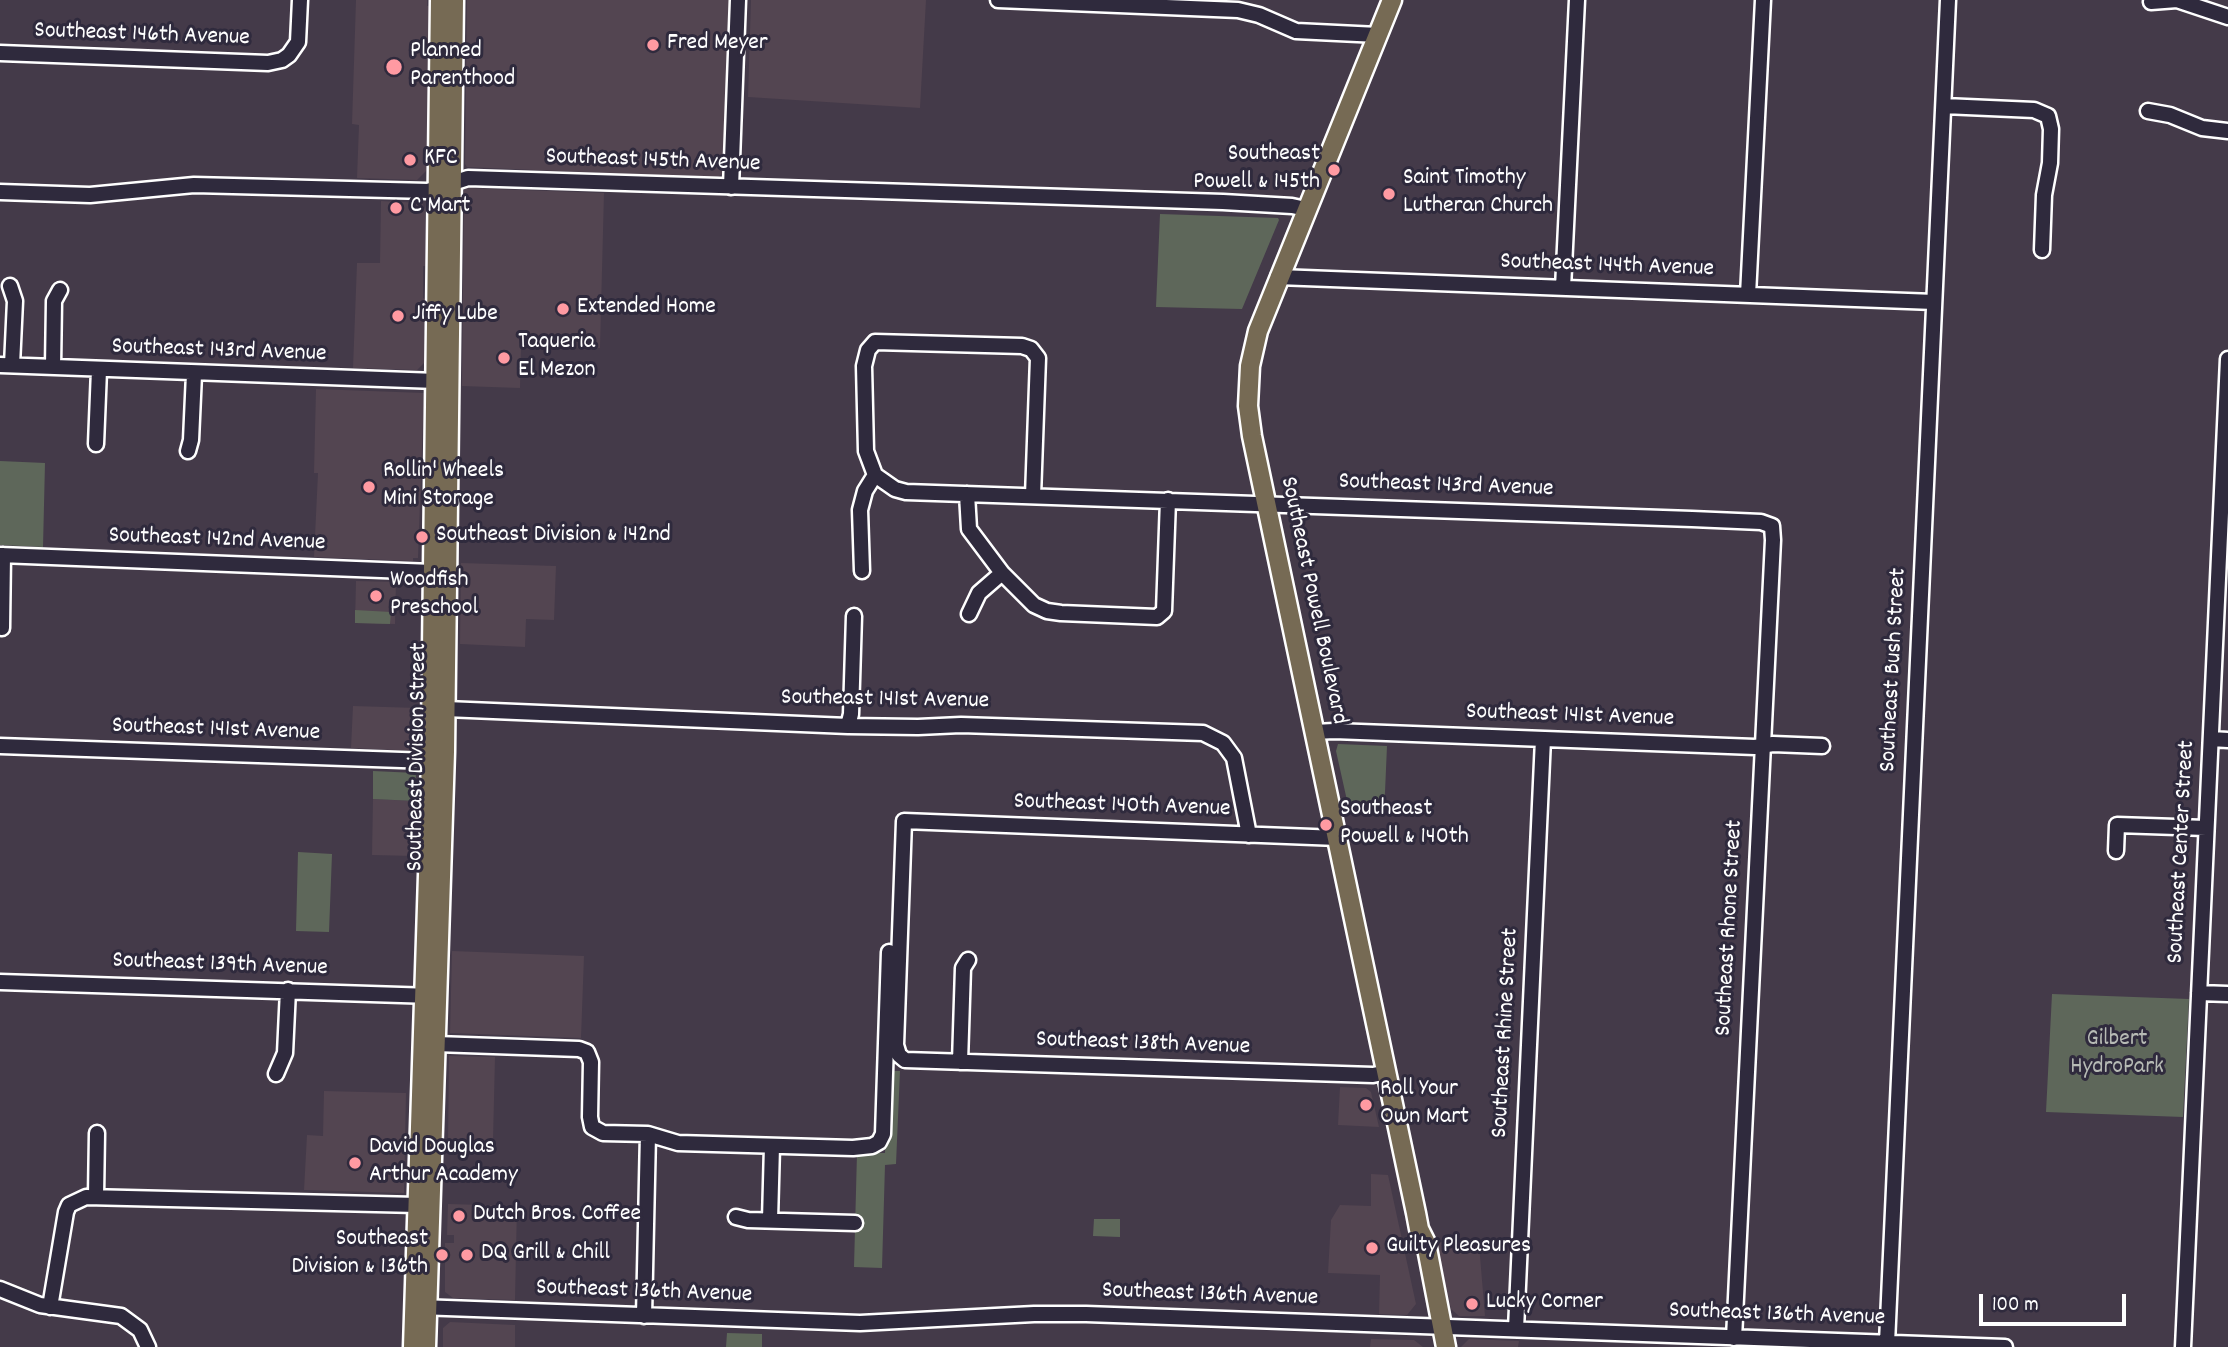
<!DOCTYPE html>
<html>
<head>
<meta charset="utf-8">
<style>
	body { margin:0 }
	#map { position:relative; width:2228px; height:1347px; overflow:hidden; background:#443a49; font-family:Dekko,sans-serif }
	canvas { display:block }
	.scale { position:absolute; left:1979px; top:1294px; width:147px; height:32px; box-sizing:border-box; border:4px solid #fff; border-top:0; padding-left:9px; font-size:21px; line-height:24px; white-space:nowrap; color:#fff; -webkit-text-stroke:5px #2f2a3d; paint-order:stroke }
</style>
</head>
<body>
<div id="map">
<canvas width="2228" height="1347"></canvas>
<div class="scale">100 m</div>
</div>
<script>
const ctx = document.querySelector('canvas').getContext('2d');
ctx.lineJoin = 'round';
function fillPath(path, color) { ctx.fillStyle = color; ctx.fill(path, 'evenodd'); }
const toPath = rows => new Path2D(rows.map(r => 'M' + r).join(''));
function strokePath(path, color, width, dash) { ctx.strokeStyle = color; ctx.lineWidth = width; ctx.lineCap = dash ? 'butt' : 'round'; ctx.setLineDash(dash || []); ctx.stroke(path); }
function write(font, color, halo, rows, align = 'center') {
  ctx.font = font + ' Dekko,sans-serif'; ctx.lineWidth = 6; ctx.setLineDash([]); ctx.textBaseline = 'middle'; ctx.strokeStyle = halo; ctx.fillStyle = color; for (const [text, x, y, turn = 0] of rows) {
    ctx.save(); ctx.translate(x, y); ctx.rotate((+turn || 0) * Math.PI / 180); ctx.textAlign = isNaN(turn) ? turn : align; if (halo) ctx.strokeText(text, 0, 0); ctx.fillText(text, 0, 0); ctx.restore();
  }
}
fillPath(toPath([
	[356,0,427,0,427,6,429,6,427,170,417,180,357,178,359,125,352,124],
	[467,0,731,0,723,173,717,178,467,167,465,164],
	[751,0,926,0,920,108,748,97],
	[464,188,604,193,600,348,521,346,520,388,462,386],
	[381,201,422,203,425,209,426,266,423,266,423,298,425,299,424,363,417,370,353,368,357,263,380,263],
	[316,389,424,393,418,558,413,558,413,561,314,557,318,473,314,473],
	[461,563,556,566,554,620,526,619,525,647,460,644],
	[356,581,396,582,395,624,355,623],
	[353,706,418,708,417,751,351,748],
	[373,799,415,801,414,856,372,855],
	[452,951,584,956,581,1038,450,1033],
	[449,1056,495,1057,493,1141,448,1140],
	[1340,1087,1366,1088,1371,1092,1379,1127,1338,1125],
	[324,1091,406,1093,404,1193,304,1190,307,1135,323,1136],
	[1371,1174,1388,1175,1416,1304,1407,1315,1379,1314,1380,1275,1328,1273,1331,1220,1340,1205,1371,1206],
	[448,1204,517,1206,515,1300,453,1298,445,1292,445,1243,454,1243,454,1235,447,1235],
	[1436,1242,1479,1244,1485,1316,1459,1316,1451,1309],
	[450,1322,515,1325,515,1347,443,1347,443,1328],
	[1371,1339,1414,1340,1423,1347,1370,1347],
	[1469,1339,1519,1341,1518,1347,1461,1347]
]), '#534551');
fillPath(toPath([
	[1160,214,1278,218,1279,220,1242,309,1156,307],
	[0,461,45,463,43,547,0,545],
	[355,610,391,612,390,624,355,623],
	[1338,744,1387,746,1384,815,1350,814,1336,751],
	[373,771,416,773,415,801,373,799],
	[298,852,332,854,329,932,296,931],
	[2052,994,2189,999,2183,1117,2046,1112],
	[888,1071,900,1071,896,1164,885,1165,882,1268,854,1267,857,1153,885,1153],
	[1094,1219,1120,1219,1120,1237,1093,1236],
	[727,1333,762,1334,762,1347,726,1347]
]), '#5e675a');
const minor = toPath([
	[998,0,1238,10,1259,15,1296,31,1378,35],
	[2151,2,2177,0,2228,17],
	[0,53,268,63,282,60,289,55,298,42,300,0],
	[1944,106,2034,110,2048,116,2051,129,2050,163,2044,195,2042,250],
	[2148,111,2170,115,2202,128,2228,131],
	[731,187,738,0],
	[0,192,90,195,194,185,428,191,468,178,1223,202,1292,206,1306,209],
	[1278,277,1934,302],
	[10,286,15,301,12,365],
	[1563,288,1577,0],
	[1748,295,1763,0],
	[0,365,436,381],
	[53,367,54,301,60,290],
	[96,444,99,370],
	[188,451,191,440,194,374],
	[875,475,895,489,906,492,1692,519,1761,522,1772,526,1773,540,1734,1338],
	[967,494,969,529,1002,573,1034,605,1047,611,1061,613,1157,617,1164,611,1168,500],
	[0,555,432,572],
	[862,571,860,510,865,491,875,475,866,451,864,366,868,350,875,342,1022,346,1031,349,1038,358,1033,496],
	[969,614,979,593,1002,573],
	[2,628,3,555],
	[446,709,848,726,918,727,961,725,1203,733,1223,743,1234,758,1249,835],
	[848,726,851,714,854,616],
	[1315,732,1334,731,1755,747,1773,744,1822,746],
	[2211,739,2228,740],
	[0,746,430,761],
	[1338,838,904,821,896,1045,899,1055,905,1060,1373,1075,1387,1072],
	[2116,851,2117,825,2206,828],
	[0,982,432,996],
	[2199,993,2228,994],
	[436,1044,579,1049,587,1052,591,1062,590,1117,592,1127,603,1133,648,1134,678,1143,853,1148,872,1146,879,1142,883,1134,889,952],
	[960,1062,963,968,968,960],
	[276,1074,285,1053,288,990],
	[96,1196,97,1133],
	[736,1217,748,1220,855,1223],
	[770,1220,772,1146],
	[0,1289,40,1305,121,1316,140,1330,148,1347],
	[50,1307,66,1212,69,1205,86,1197,417,1205],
	[419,1307,860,1323,1034,1314,1086,1314,2005,1347],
	[644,1316,648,1134],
	[1516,1329,1543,739],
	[1887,1343,1948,0],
	[2183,1347,2228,359]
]);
const major = toPath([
	[1392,0,1258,331,1250,366,1248,406,1252,436,1416,1213,1419,1229,1426,1243,1446,1347],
	[413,1347,430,812,440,0],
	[426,1347,445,752,454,0]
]);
strokePath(minor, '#fff', 19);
strokePath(major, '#fff', 23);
strokePath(minor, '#2f2a3d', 14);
strokePath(major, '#766a54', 18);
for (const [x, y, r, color] of [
	[653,45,7,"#ff9aa2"],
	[394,67,9,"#ff9aa2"],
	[410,160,7,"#ff9aa2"],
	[1334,170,7,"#ff9aa2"],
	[1389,194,7,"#ff9aa2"],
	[396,208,7,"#ff9aa2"],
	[563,309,7,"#ff9aa2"],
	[398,316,7,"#ff9aa2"],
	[504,358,7,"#ff9aa2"],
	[369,487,7,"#ff9aa2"],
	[422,537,7,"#ff9aa2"],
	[376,596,7,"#ff9aa2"],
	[1326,825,7,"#ff9aa2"],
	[1366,1105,7,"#ff9aa2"],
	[355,1163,7,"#ff9aa2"],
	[459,1216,7,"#ff9aa2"],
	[1372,1248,7,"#ff9aa2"],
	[442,1255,7,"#ff9aa2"],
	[467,1255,7,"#ff9aa2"],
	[1472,1304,7,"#ff9aa2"]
]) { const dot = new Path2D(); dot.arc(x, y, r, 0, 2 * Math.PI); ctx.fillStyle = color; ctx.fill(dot); strokePath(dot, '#2f2a3d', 2.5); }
write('24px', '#fff', '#2f2a3d', [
	["Southeast 146th Avenue",142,36,2],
	["Southeast 145th Avenue",653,162,2],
	["Southeast 144th Avenue",1607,267,2],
	["Southeast 143rd Avenue",219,352,2],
	["Southeast 143rd Avenue",1446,487,2],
	["Southeast 142nd Avenue",217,541,2],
	["Southeast Powell Boulevard",1312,601,78],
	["Southeast Bush Street",1895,670,-87],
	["Southeast 141st Avenue",885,701,1],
	["Southeast 141st Avenue",1570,717,2],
	["Southeast 141st Avenue",216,731,2],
	["Southeast Division Street",419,757,-89],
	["Southeast 140th Avenue",1122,807,2],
	["Southeast Center Street",2183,852,-87],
	["Southeast Rhone Street",1731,928,-87],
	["Southeast 139th Avenue",220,966,2],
	["Southeast Rhine Street",1507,1033,-87],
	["Southeast 138th Avenue",1143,1045,2],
	["Southeast 136th Avenue",644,1293,2],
	["Southeast 136th Avenue",1210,1296,2],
	["Southeast 136th Avenue",1777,1316,2]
]);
write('24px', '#fff', '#2f2a3d', [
	["Fred Meyer",667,45],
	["Planned",410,53],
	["Parenthood",410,81],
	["Southeast",1320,156,"right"],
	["Powell & 145th",1320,184,"right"],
	["KFC",424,160],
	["Saint Timothy",1403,180],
	["Lutheran Church",1403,208],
	["C Mart",410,208],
	["Extended Home",577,309],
	["Jiffy Lube",412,316],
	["Taqueria",518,344],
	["El Mezon",518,372],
	["Rollin' Wheels",383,473],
	["Mini Storage",383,501],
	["Southeast Division & 142nd",436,537],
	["Woodfish",390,582],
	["Preschool",390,610],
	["Southeast",1340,811],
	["Powell & 140th",1340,839],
	["Roll Your",1380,1091],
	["Own Mart",1380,1119],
	["David Douglas",369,1149],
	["Arthur Academy",369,1177],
	["Dutch Bros. Coffee",473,1216],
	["Southeast",428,1241,"right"],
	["Division & 136th",428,1269,"right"],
	["Guilty Pleasures",1386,1248],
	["DQ Grill & Chill",481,1255],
	["Lucky Corner",1486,1304]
], 'left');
write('24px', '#b7bbb5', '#2f2a3d', [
	["Gilbert",2117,1041],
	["HydroPark",2117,1069]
]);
</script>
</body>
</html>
